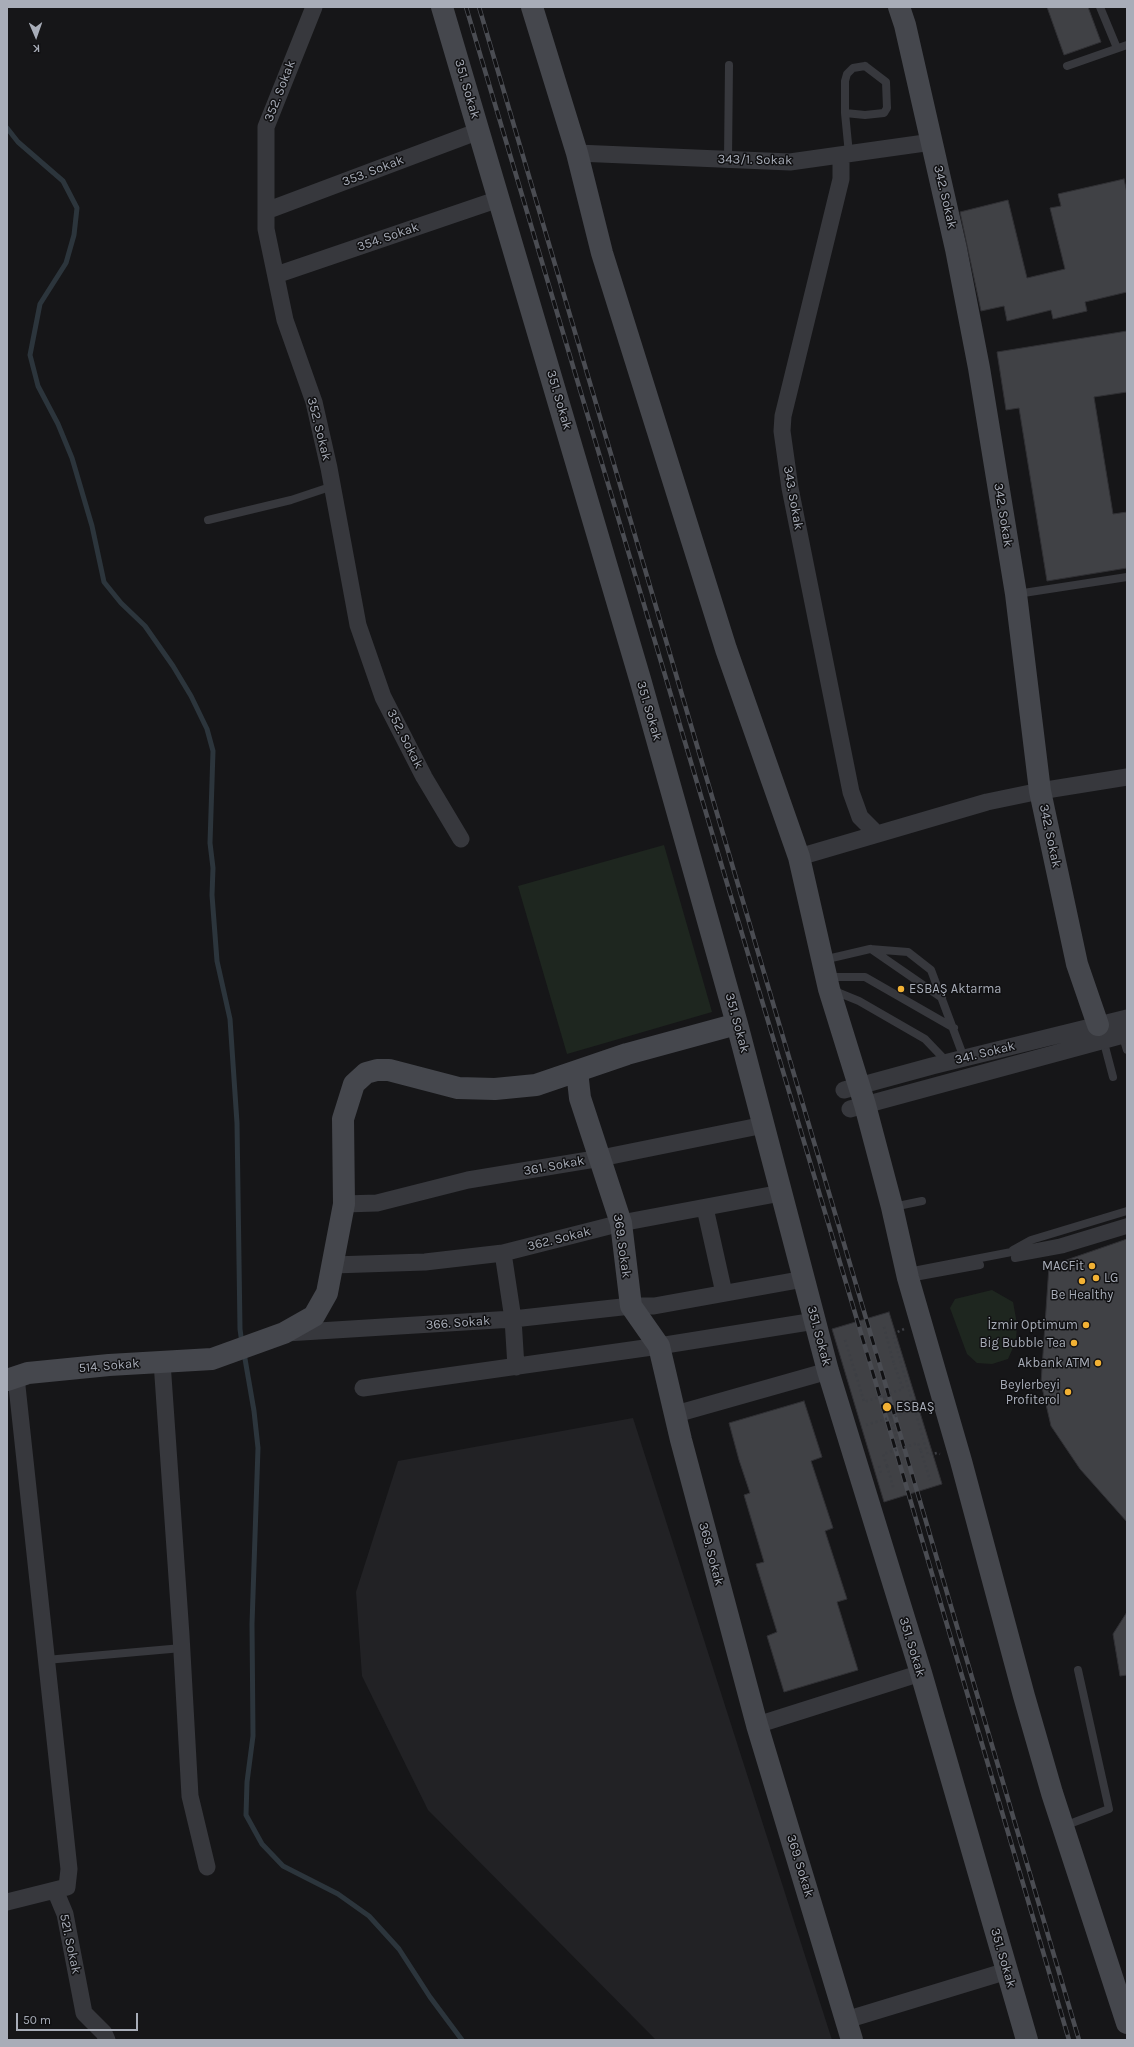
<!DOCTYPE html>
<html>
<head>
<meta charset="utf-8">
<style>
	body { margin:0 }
	#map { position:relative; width:1134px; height:2047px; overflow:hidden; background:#161618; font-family:Karla,sans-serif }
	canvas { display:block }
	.frame { position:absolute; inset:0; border:8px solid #a8adb8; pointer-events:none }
	.north { position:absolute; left:16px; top:16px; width:40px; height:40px; -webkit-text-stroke:3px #111113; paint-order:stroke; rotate:178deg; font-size:11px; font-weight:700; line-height:16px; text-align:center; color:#a8adb8 }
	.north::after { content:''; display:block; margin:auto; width:14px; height:18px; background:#a8adb8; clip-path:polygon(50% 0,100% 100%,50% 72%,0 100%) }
	.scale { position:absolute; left:16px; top:2013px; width:122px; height:18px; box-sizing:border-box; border:2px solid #a8adb8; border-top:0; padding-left:5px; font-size:12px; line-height:14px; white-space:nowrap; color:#a8adb8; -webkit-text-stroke:3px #111113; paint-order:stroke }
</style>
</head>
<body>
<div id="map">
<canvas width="1134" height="2047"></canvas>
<div class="frame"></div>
<div class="north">K</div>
<div class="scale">50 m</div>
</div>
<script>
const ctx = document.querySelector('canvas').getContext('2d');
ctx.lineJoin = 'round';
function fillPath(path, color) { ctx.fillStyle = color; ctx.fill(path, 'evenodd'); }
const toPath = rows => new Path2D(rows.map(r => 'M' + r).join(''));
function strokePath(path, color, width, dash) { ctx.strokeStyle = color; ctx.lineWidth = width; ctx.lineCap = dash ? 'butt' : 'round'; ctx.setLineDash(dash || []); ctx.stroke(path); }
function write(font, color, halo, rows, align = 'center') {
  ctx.font = font + ' Karla,sans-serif'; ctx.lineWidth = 3; ctx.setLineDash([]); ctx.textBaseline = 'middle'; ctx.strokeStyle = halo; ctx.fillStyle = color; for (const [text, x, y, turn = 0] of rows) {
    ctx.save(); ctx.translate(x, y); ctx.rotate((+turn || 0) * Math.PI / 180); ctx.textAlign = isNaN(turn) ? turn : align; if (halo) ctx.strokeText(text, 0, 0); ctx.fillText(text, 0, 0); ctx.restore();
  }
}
fillPath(toPath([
	[633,1418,832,2040,656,2040,428,1810,362,1676,356,1592,398,1461]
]), '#222225');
fillPath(toPath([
	[664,845,712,1012,567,1054,518,886],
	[992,1290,1013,1302,1017,1324,1016,1341,1008,1359,992,1364,977,1363,967,1354,950,1308,955,1299]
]), '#1e261f');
strokePath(toPath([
	[7,128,18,142,63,181,77,208,74,235,66,263,40,304,30,355,38,386,58,424,72,458,92,526,104,582,121,603,145,626,173,666,191,696,207,729,213,751,210,843,213,868,212,895,217,961,230,1019,237,1123,240,1329,242,1344],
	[244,1353,254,1411,258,1448,252,1624,253,1736,247,1782,246,1815,262,1844,283,1866,338,1894,369,1916,399,1949,430,1997,462,2040]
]), '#2c353c', 5);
const building = toPath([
	[1047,7,1088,7,1101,42,1064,55,1047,7],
	[1124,179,1127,193,1127,292,1085,302,1087,311,1053,319,1051,310,1007,321,1004,306,981,311,960,212,1008,200,1027,278,1065,269,1050,208,1061,206,1058,194,1124,179],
	[1127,331,1127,392,1094,397,1113,514,1127,512,1127,568,1047,581,1019,408,1006,410,997,352,1127,331],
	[1127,1239,1127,1522,1080,1469,1051,1426,1041,1383,1049,1266,1127,1239],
	[889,1312,942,1484,884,1502,832,1329,889,1312],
	[804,1401,822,1457,811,1461,833,1528,825,1531,847,1599,837,1602,858,1670,784,1692,767,1636,777,1632,756,1564,764,1562,744,1495,750,1493,739,1460,729,1423,804,1401],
	[1127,1612,1127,1675,1120,1676,1113,1634,1127,1612]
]);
fillPath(building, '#404145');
strokePath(building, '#303034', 1);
strokePath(toPath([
	[884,1327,894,1364],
	[904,1329,893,1334,900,1359,928,1455,937,1453,940,1454],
	[845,1340,856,1375],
	[884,1396,900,1448],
	[921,1451,930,1480],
	[879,1466,881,1474,879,1475],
	[887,1466,894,1490]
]), '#3d3f44', 2.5, [2, 3]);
strokePath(toPath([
	[1100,7,1117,48],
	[865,66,886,82,887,108,884,113,865,115,845,113,845,81,847,74,853,68,865,66],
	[1067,66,1127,45],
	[845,113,849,154],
	[728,159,729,65],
	[208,520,291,500,333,486],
	[1017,594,1127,577],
	[871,949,942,998],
	[823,960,870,949,908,952,931,970,964,1058],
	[828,977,865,977,954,1028],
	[832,990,859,1001,925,1039,947,1062],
	[1122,1034,1127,1050],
	[1103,1039,1113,1077],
	[893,1207,922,1201],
	[1013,1250,1031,1240,1127,1211],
	[1015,1258,1064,1249,1127,1230],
	[908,1272,1058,1243,1127,1222],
	[909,1278,980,1265],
	[46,1660,182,1648],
	[1064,1826,1109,1809,1078,1670]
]), '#37383d', 8);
strokePath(toPath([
	[314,7,266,127,266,229,285,320,314,402,329,468,358,625,383,697,424,777,461,839],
	[577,153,790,162,932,142],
	[841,155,841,179,783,416,782,431,790,488,851,792,860,817,877,834],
	[266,211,479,131],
	[276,275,499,199],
	[799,857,987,802,1040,791,1127,777],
	[844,1090,932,1066,1127,1018],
	[850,1109,1127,1034],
	[344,1204,377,1203,468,1180,601,1158,764,1125],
	[705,1208,724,1293],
	[503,1253,513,1319,516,1367],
	[333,1265,425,1262,503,1253,621,1223,781,1193],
	[286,1333,513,1319,631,1306,654,1306,804,1279],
	[162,1362,181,1635,190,1796,207,1867],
	[363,1388,659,1346,815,1321],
	[676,1414,828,1371],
	[757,1725,921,1673],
	[55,1890,65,1914,84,2013,104,2033,107,2040],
	[7,1902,67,1887,69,1869,16,1377],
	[846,2020,1007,1971]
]), '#37383d', 17);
strokePath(toPath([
	[442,7,640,679,737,1024,828,1371,921,1673,1027,2040],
	[532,7,577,153,602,253,726,649,799,857,829,989,865,1105,892,1207,908,1278,961,1461,1024,1696,1052,1793,1127,2023],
	[899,7,905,25,956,249,979,368,1016,594,1040,791,1077,964,1098,1025],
	[577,1071,580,1098,621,1223,631,1306,659,1346,681,1440,757,1725,852,2040],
	[7,1380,28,1373,109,1365,212,1359,284,1333,314,1316,327,1293,344,1204,343,1119,354,1084,366,1073,377,1070,389,1070,458,1088,495,1089,536,1085,627,1054,737,1024]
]), '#45474d', 22);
const rail = toPath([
	[466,7,883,1407,1069,2040],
	[479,7,1079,2040]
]);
strokePath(rail, '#4a4c52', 4.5);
strokePath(rail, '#111113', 3, [9]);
strokePath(toPath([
	[856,1375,864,1402,903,1389,894,1364],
	[866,1425,915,1410],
	[887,1466,883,1454,918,1443,921,1451]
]), '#3d3f44', 2.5, [2, 3]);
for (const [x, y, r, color] of [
	[901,989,4,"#f2b134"],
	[1092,1266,4,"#f2b134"],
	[1096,1278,4,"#f2b134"],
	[1082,1281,4,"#f2b134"],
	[1086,1325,4,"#f2b134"],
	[1074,1343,4,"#f2b134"],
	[1098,1363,4,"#f2b134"],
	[1068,1392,4,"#f2b134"],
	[887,1407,5,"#f2b134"]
]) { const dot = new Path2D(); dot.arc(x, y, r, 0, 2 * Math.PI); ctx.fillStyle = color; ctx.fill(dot); strokePath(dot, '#111113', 1.5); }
write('13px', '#a8adb8', '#111113', [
	["351. Sokak",467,89,74],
	["352. Sokak",280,91,-69],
	["343/1. Sokak",755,160,1],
	["353. Sokak",373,171,-21],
	["342. Sokak",945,197,77],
	["354. Sokak",388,237,-19],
	["351. Sokak",559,400,74],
	["352. Sokak",319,429,76],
	["343. Sokak",793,498,80],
	["342. Sokak",1003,515,81],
	["351. Sokak",649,711,74],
	["352. Sokak",405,739,63],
	["342. Sokak",1050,836,78],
	["351. Sokak",737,1023,75],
	["341. Sokak",985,1053,-14],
	["361. Sokak",554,1166,-10],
	["362. Sokak",559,1239,-14],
	["369. Sokak",622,1246,82],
	["366. Sokak",458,1323,-4],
	["351. Sokak",819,1336,75],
	["514. Sokak",109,1366,-5],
	["369. Sokak",711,1554,75],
	["351. Sokak",912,1647,73],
	["369. Sokak",800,1866,73],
	["521. Sokak",70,1944,78],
	["351. Sokak",1003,1958,74]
]);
write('13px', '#a8adb8', '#111113', [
	["ESBAŞ Aktarma",909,989,"left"],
	["MACFit",1084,1266],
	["LG",1104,1278,"left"],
	["Be Healthy",1082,1295,"center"],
	["İzmir Optimum",1078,1325],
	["Big Bubble Tea",1066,1343],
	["Akbank ATM",1090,1363],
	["Beylerbeyi",1060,1385],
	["Profiterol",1060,1400],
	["ESBAŞ",896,1407,"left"]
], 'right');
</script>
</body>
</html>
